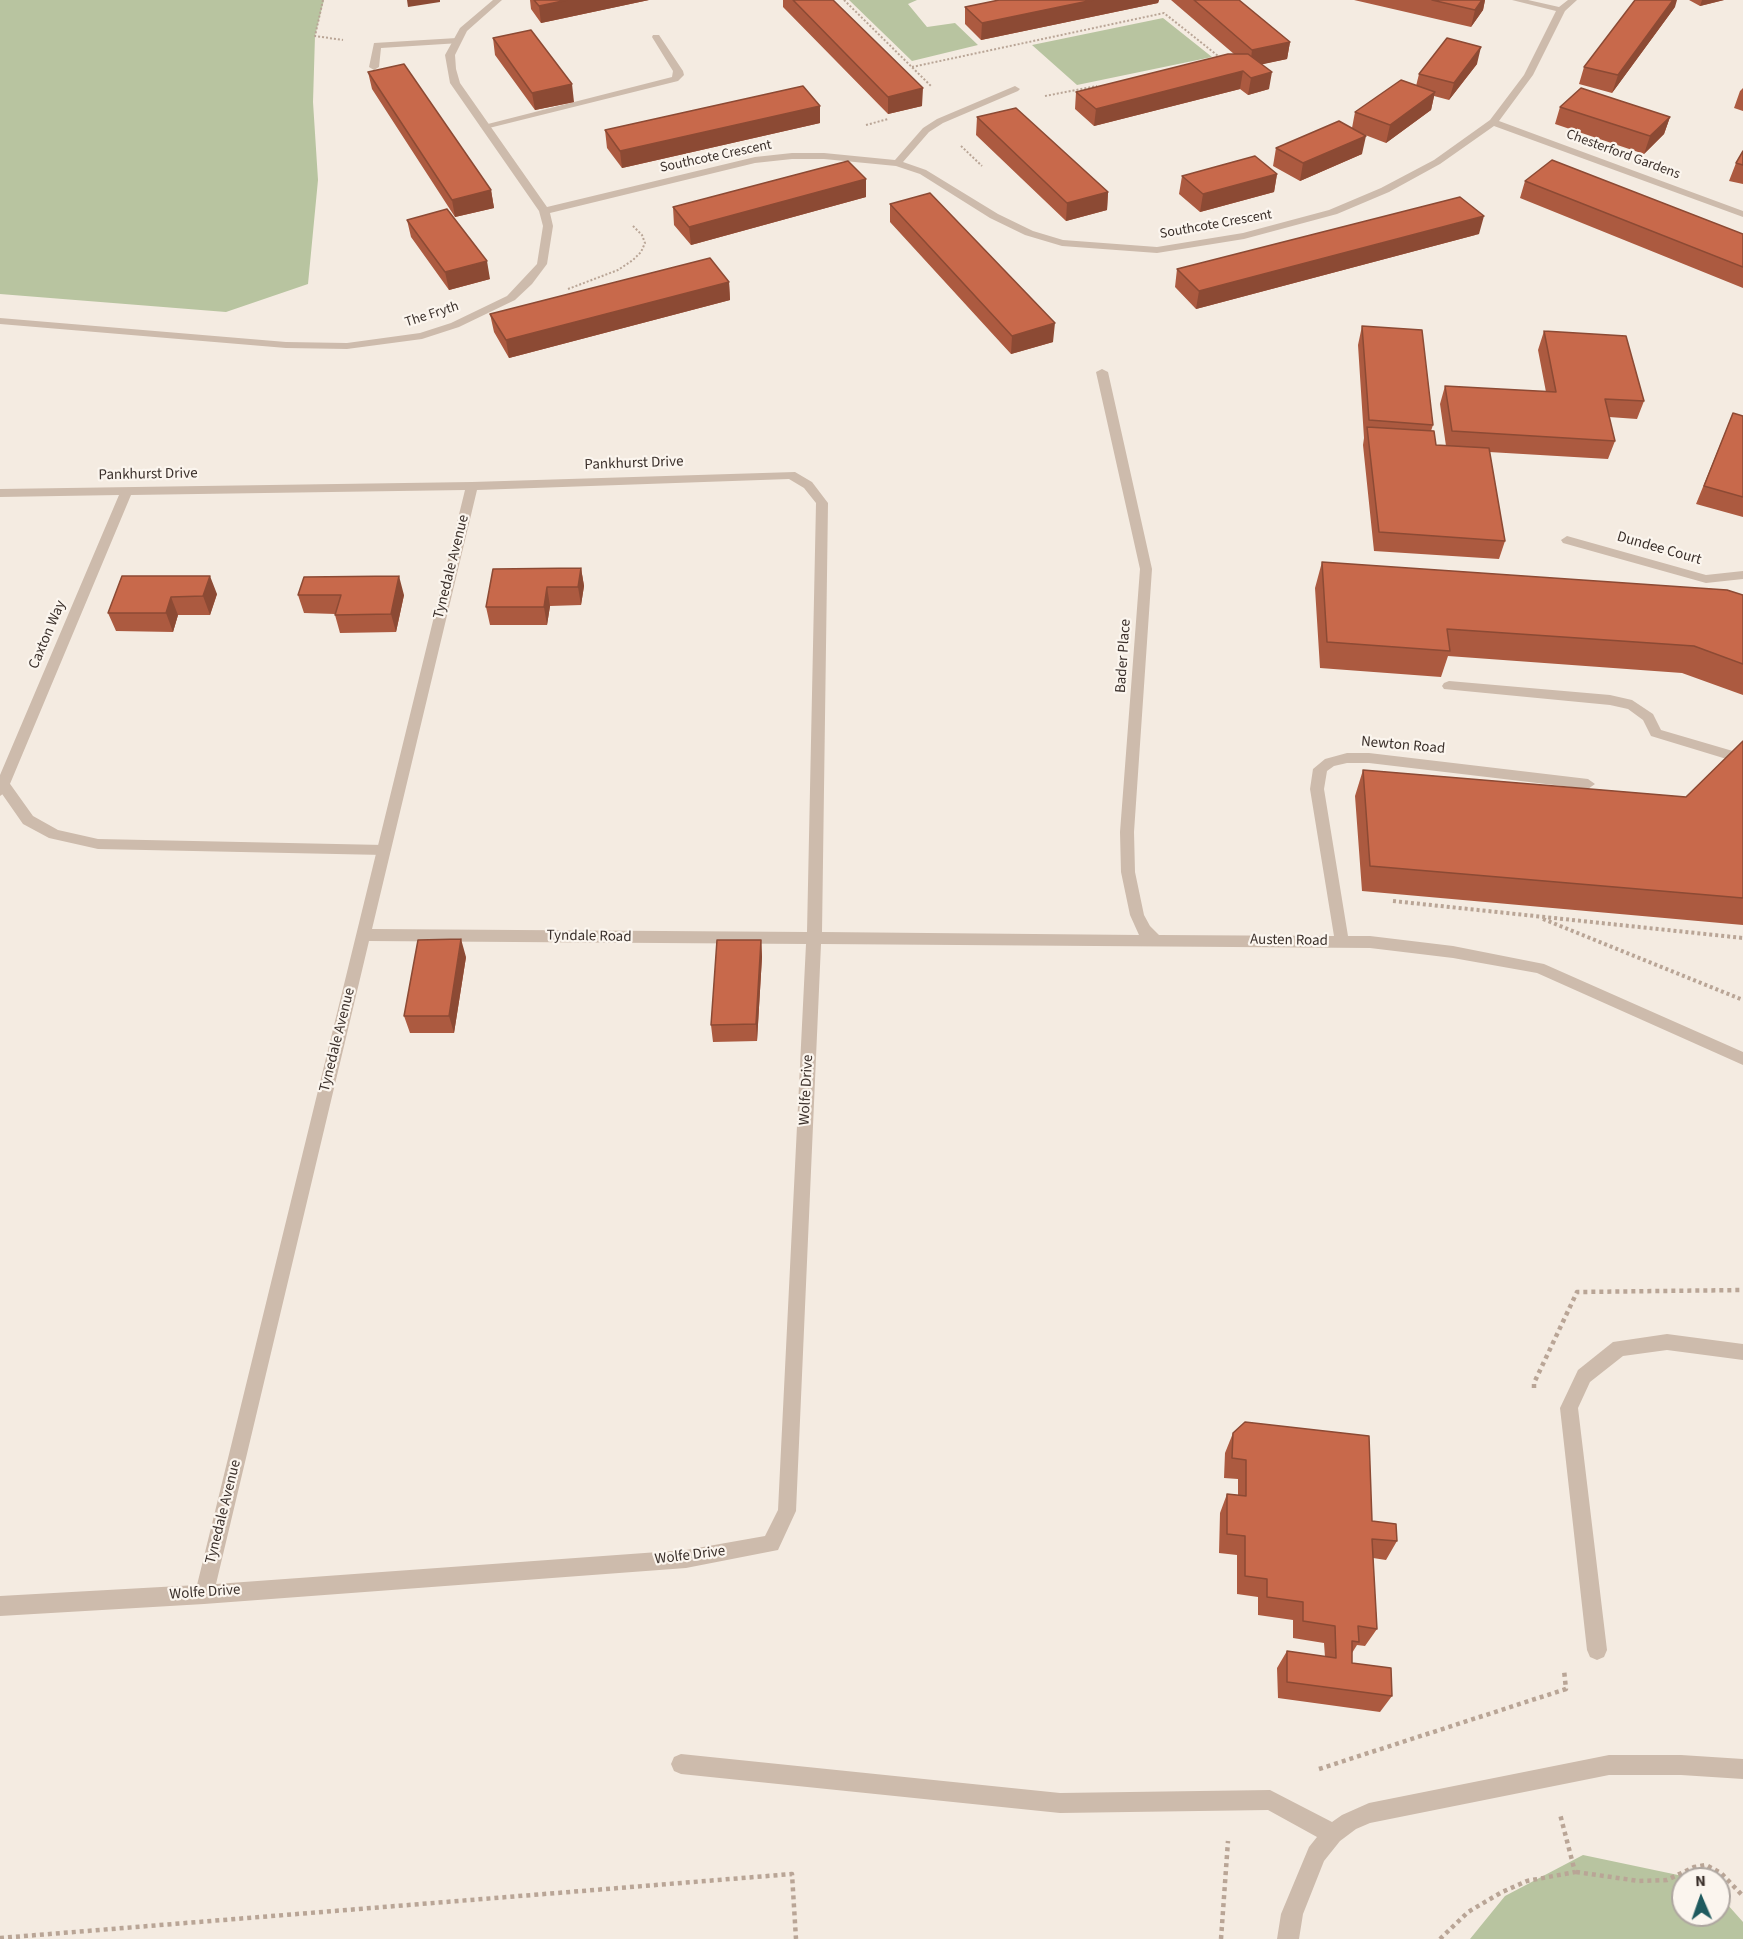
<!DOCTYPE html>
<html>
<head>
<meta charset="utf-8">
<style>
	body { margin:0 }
	#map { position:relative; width:1743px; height:1939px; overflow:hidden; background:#f4ebe1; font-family:"Source Sans 3",sans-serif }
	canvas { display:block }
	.north { position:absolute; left:1671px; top:1867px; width:60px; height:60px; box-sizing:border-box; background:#fbf5ee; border:2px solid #aea6a0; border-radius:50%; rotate:358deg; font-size:16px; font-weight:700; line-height:24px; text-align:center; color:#3b302b }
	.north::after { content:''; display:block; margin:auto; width:21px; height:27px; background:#1f5a5e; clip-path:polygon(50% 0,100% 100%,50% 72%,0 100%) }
</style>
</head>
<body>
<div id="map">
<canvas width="1743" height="1939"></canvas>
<div class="north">N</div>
</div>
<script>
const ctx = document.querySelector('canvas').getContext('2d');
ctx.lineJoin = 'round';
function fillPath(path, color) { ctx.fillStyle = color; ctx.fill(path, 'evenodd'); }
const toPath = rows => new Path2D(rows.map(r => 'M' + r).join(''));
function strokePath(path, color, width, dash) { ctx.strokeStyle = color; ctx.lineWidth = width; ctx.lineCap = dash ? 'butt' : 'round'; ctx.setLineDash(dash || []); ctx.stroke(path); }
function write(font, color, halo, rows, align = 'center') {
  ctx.font = font + ' "Source Sans 3",sans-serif'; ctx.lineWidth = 4.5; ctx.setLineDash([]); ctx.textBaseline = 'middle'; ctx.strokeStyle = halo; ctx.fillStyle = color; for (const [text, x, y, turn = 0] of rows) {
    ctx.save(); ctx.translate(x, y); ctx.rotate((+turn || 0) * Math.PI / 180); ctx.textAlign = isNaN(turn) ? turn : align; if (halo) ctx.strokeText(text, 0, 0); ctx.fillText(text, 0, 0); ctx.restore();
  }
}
fillPath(toPath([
	[0,0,324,0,315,36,313,102,318,180,308,284,226,312,0,294],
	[849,0,917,0,908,4,927,27,955,23,978,45,912,61],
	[1163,18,1212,57,1077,85,1032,45],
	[1583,1855,1697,1879,1683,1879,1683,1915,1719,1915,1719,1895,1743,1922,1743,1939,1470,1939,1505,1896]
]), '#b8c4a0');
strokePath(toPath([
	[323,0,315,36,343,40],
	[844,0,932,87],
	[912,67,1164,13,1222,59],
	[1045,96,1097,86],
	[866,125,888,119],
	[961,146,982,166],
	[568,289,618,270,633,260,641,252,645,243,642,235,632,225]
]), '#b9a596', 2, [2, 2]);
strokePath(toPath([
	[1393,901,1743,938],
	[1543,919,1743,1000]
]), '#b9a596', 4, [3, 3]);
strokePath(toPath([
	[1534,1388,1534,1383,1577,1292,1743,1290],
	[1319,1769,1566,1689,1564,1670],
	[1576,1872,1639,1881,1667,1880,1694,1867,1706,1865,1721,1873,1743,1896],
	[0,1938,792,1874,796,1939],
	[1221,1939,1228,1841],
	[1440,1939,1468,1912,1502,1892,1527,1881,1575,1872,1560,1814]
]), '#b9a596', 4.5, [4, 4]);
fillPath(toPath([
	[653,35,659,35,683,71,684,75,678,81,485,129,480,126,672,77,673,71,652,37,653,35],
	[457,38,460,39,460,43,381,48,379,67,374,70,369,67,374,43,457,38],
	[3,780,8,781,33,816,58,830,98,839,384,845,391,850,384,855,98,849,49,838,23,824,0,791,0,781,3,780]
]), '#cdbbac');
fillPath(toPath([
	[493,0,502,0,467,31,455,55,456,69,460,83,547,207,755,157,792,153,824,153,895,160,923,128,937,119,1015,86,1020,89,1018,91,943,123,929,132,903,162,926,170,998,214,1033,231,1063,240,1157,247,1243,233,1329,210,1381,188,1434,160,1490,120,1524,75,1556,11,1512,0,1528,0,1559,7,1568,0,1577,0,1565,11,1533,75,1499,121,1743,211,1743,217,1494,126,1440,164,1389,192,1337,214,1244,239,1157,253,1062,246,1025,235,990,218,920,174,896,166,824,159,792,159,755,163,550,213,553,226,547,264,532,284,515,300,459,327,422,339,347,349,286,348,0,324,0,318,286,342,347,343,420,333,451,323,507,296,537,264,543,226,539,211,450,83,445,55,460,28,493,0],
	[1102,369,1108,372,1152,569,1134,832,1135,872,1144,915,1150,926,1159,935,1334,936,1310,789,1313,769,1325,759,1347,753,1369,753,1588,779,1595,784,1588,789,1369,763,1347,763,1334,766,1327,771,1324,789,1348,936,1370,936,1453,946,1544,964,1743,1052,1743,1065,1537,973,1453,958,1370,948,821,944,796,1511,778,1550,686,1568,204,1604,0,1616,0,1596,197,1585,465,490,131,495,7,791,0,796,0,775,119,495,0,497,0,489,472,482,795,472,812,482,828,503,822,932,1139,935,1130,915,1121,872,1120,832,1140,569,1096,372,1102,369],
	[789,479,804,488,816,503,807,932,372,929,477,490,789,479],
	[369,941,806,944,778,1510,765,1536,686,1550,216,1584,369,941],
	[1567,536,1706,575,1743,571,1743,579,1706,583,1563,543,1561,540,1567,536],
	[1449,681,1610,695,1632,700,1653,714,1661,730,1743,754,1743,764,1651,736,1643,720,1628,709,1610,705,1444,689,1442,686,1444,683,1449,681],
	[1667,1334,1743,1344,1743,1360,1667,1350,1623,1356,1590,1382,1578,1408,1607,1650,1604,1657,1597,1660,1590,1657,1587,1650,1560,1408,1578,1370,1613,1342,1667,1334],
	[681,1754,1060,1793,1270,1790,1332,1822,1342,1815,1369,1803,1609,1755,1681,1755,1743,1759,1743,1779,1681,1775,1609,1775,1370,1823,1356,1829,1340,1841,1324,1861,1303,1914,1299,1939,1277,1939,1281,1914,1309,1847,1317,1837,1268,1810,1060,1813,681,1774,674,1771,671,1764,674,1757,681,1754]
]), '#cdbbac');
fillPath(toPath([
	[530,0,649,0,541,23,531,9],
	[783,0,833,0,922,106,888,114,783,7],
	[999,0,1159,0,1158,3,981,40,965,24,965,7],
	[1171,0,1239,0,1290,42,1287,59,1262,64,1269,89,1248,95,1240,89,1094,126,1075,109,1076,92,1234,54],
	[1354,0,1485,0,1483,10,1471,27],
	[1689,0,1724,0,1700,6],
	[1675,7,1612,93,1579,84,1584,67],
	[493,38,574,102,535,110,495,55],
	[1477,64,1449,100,1434,96,1431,110,1386,143,1360,133,1362,154,1300,181,1273,166,1276,148,1352,128,1355,112,1416,86,1419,74],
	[368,72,491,190,494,208,455,217,372,89],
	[1743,88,1743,111,1734,108,1740,91],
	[820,106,820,123,622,168,607,148,605,130],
	[1560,107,1670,117,1664,134,1644,154,1555,124],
	[977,117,1108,192,1107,210,1066,221,976,135],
	[1743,151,1743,184,1729,181,1736,163],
	[1277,174,1274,192,1200,212,1179,194,1182,176],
	[866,179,866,197,691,245,674,225,673,207],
	[1525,181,1743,234,1743,288,1520,198],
	[890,204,1053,342,1011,354,890,222],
	[407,220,490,279,449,290,411,237],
	[1479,234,1196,309,1175,287,1177,269],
	[729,282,730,300,509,358,494,332,490,314],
	[1362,326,1433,425,1431,431,1436,445,1446,446,1440,404,1445,386,1546,392,1538,350,1544,331,1644,401,1637,419,1609,417,1615,441,1608,459,1489,452,1505,541,1499,559,1374,551,1363,445,1364,438,1358,345],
	[1733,413,1743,416,1743,517,1696,504],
	[1322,562,1743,595,1743,695,1682,673,1448,656,1441,677,1320,668,1315,588],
	[581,568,584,586,581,605,550,606,547,625,490,625,486,607],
	[122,576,217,594,210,615,178,615,173,632,116,631,108,613],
	[298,595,404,595,396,632,340,633,335,615,335,614,304,613],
	[1743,741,1743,925,1362,891,1355,796,1363,770,1686,797],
	[761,940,762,957,757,1041,713,1042,711,1025],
	[466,957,454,1033,410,1033,404,1016],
	[1233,1433,1372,1521,1397,1541,1386,1560,1373,1558,1377,1629,1365,1646,1357,1645,1352,1653,1352,1663,1392,1696,1380,1712,1278,1698,1277,1668,1287,1651,1325,1657,1324,1643,1293,1638,1293,1620,1258,1615,1258,1597,1237,1594,1237,1555,1219,1553,1220,1513,1227,1494,1238,1495,1238,1479,1224,1478,1225,1453]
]), '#ac5a40');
fillPath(toPath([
	[407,0,440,0,440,2,408,7],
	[567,0,649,0,541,23,539,6],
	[1093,0,1159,0,1158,3,981,40,982,23],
	[1482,0,1485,0,1483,10,1471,27,1475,10],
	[1673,0,1677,0,1675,7,1612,93,1618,75],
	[1702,0,1724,0,1700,6],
	[1290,42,1287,59,1250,67,1252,50],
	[1481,47,1477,64,1449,100,1454,83],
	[1243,71,1240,89,1094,126,1096,109],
	[1272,72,1269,89,1248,95,1251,78],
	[572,84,574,102,535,110,532,93],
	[923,88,922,106,888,114,888,97],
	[1435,92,1431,110,1386,143,1390,125],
	[820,106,820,123,622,168,620,151],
	[1670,117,1664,134,1644,154,1650,136],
	[1366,136,1362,154,1300,181,1303,163],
	[1277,174,1274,192,1200,212,1203,194],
	[866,179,866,197,691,245,689,227],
	[491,190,494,208,455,217,452,200],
	[1108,192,1107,210,1066,221,1067,203],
	[1484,216,1479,234,1196,309,1199,291],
	[487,261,490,279,449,290,445,272],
	[729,282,730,300,509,358,506,340],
	[1055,323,1053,342,1011,354,1012,336],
	[581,568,584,586,581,605,578,587],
	[210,576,217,594,210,615,203,596],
	[399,576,404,595,396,632,391,614],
	[547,587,550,606,547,625,544,607],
	[171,597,178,615,173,632,166,613],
	[461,939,466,957,454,1033,449,1016],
	[761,940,762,957,757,1041,756,1024]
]), '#8c4a34');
const building = toPath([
	[534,0,567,0,539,6,534,0],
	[793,0,833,0,923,88,888,97,793,0],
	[999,0,1093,0,982,23,965,7,999,0],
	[1194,0,1239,0,1290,42,1252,50,1194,0],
	[1432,0,1482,0,1475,10,1432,0],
	[1635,0,1673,0,1618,75,1584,67,1635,0],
	[531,30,572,84,532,93,493,38,531,30],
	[1447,38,1481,47,1454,83,1419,74,1447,38],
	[1228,54,1248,54,1272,72,1251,78,1243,71,1096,109,1076,92,1228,54],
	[404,64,491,190,452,200,368,72,404,64],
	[1401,80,1435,92,1390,125,1355,112,1401,80],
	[803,86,820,106,620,151,605,130,803,86],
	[1581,88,1670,117,1650,136,1560,107,1581,88],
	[1016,108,1108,192,1067,203,977,117,1016,108],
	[1339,121,1366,136,1303,163,1276,148,1339,121],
	[1743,151,1743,165,1736,163,1743,151],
	[1255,156,1277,174,1203,194,1182,176,1255,156],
	[1552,160,1743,234,1743,267,1525,181,1552,160],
	[848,161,866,179,689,227,673,207,848,161],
	[930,193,1055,323,1012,336,890,204,930,193],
	[1460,197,1484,216,1199,291,1177,269,1460,197],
	[447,209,487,261,445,272,407,220,447,209],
	[710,258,729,282,506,340,490,314,710,258],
	[1362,326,1422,330,1433,425,1369,420,1362,326],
	[1544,331,1626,336,1644,401,1605,399,1615,441,1452,431,1445,386,1556,392,1544,331],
	[1733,413,1743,416,1743,497,1704,486,1733,413],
	[1367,427,1434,431,1436,445,1489,448,1505,541,1379,532,1367,427],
	[1322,562,1727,590,1743,595,1743,664,1694,646,1447,629,1450,651,1327,642,1322,562],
	[581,568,578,587,547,587,544,607,486,607,493,569,581,568],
	[122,576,210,576,203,596,171,597,166,613,108,613,122,576],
	[399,576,391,614,335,615,341,595,298,595,304,577,399,576],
	[1743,741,1743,898,1370,866,1363,770,1686,797,1743,741],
	[461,939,449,1016,404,1016,418,940,461,939],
	[717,940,761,940,756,1024,711,1025,717,940],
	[1245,1422,1369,1436,1372,1521,1396,1524,1397,1541,1372,1539,1377,1629,1358,1626,1359,1642,1352,1641,1352,1663,1391,1668,1392,1696,1287,1682,1287,1651,1336,1658,1335,1626,1303,1621,1303,1602,1267,1597,1267,1579,1245,1576,1245,1536,1227,1534,1227,1494,1246,1496,1246,1460,1232,1458,1233,1433,1245,1422]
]);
fillPath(building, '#c8694b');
strokePath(building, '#8c4a34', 1.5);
write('14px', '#3b302b', '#fbf5ee', [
	["Chesterford Gardens",1623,155,20],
	["Southcote Crescent",716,157,-12],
	["Southcote Crescent",1216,225,-10],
	["The Fryth",432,315,-18]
]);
write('15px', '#3b302b', '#fbf5ee', [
	["Pankhurst Drive",634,464,-2],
	["Pankhurst Drive",148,475,-1],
	["Dundee Court",1659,549,16],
	["Tynedale Avenue",452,567,-76],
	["Caxton Way",48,635,-67],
	["Bader Place",1124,656,-86],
	["Newton Road",1403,746,5],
	["Tyndale Road",589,937,1],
	["Austen Road",1289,941,1],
	["Tynedale Avenue",338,1040,-76],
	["Wolfe Drive",807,1090,-87],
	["Tynedale Avenue",224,1512,-76],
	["Wolfe Drive",690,1556,-7],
	["Wolfe Drive",205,1593,-4]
]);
</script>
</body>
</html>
